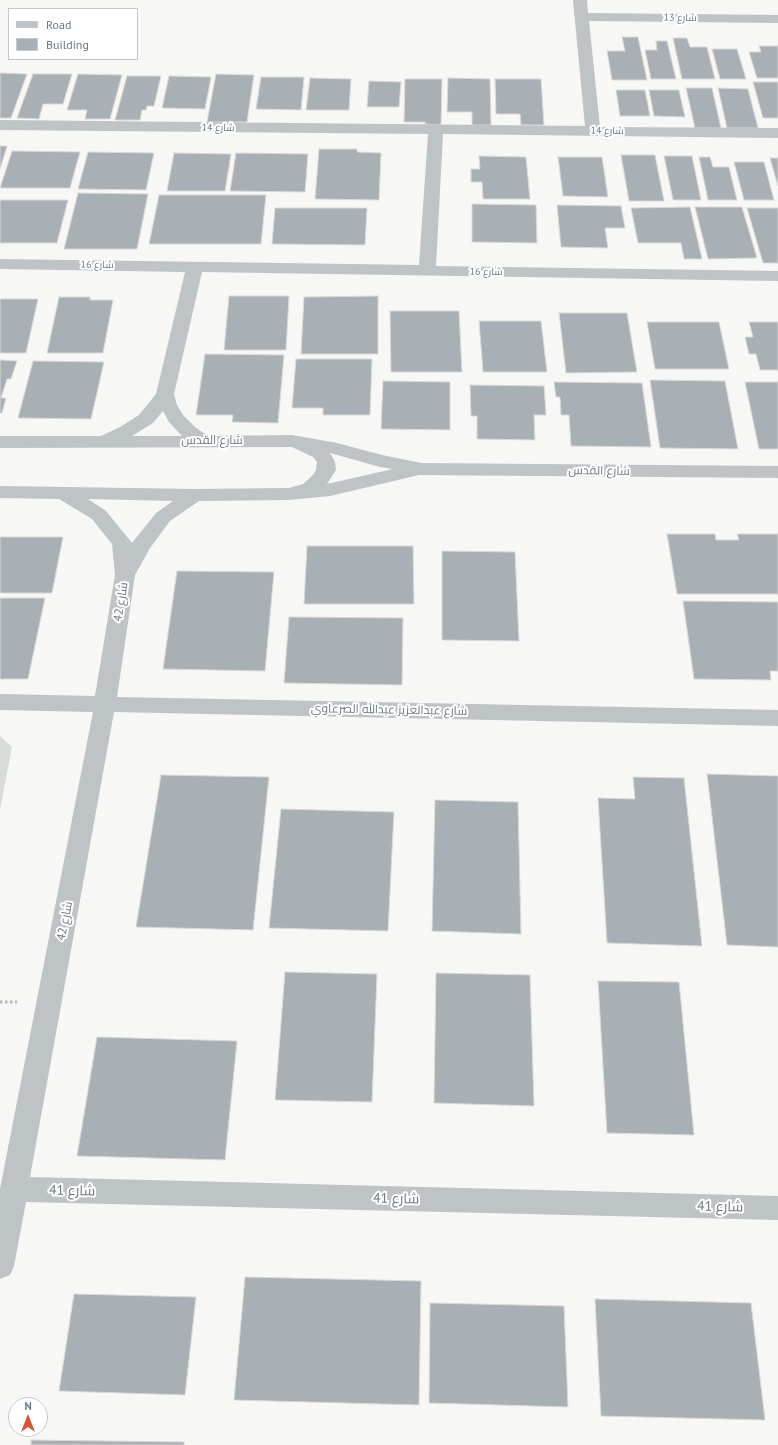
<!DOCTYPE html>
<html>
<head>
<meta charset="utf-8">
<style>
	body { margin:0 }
	#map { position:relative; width:778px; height:1445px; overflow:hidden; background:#f7f7f5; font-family:"PT Sans",sans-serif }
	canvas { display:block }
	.legend { position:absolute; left:8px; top:8px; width:130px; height:52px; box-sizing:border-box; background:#fff; border:1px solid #c3c9ce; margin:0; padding:5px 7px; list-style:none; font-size:12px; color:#687984 }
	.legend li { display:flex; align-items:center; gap:8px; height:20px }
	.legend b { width:20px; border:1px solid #c3c9ce }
	.north { position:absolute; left:8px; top:1397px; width:40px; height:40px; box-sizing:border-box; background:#fff; border:1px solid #c3c9ce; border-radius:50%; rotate:0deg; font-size:11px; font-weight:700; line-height:16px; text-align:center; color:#687984 }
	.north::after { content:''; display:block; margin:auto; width:14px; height:18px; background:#d85334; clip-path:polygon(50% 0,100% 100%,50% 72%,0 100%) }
</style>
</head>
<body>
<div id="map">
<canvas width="778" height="1445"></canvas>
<ul class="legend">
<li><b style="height:5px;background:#bec3c6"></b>Road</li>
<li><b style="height:11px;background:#a8b0b5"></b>Building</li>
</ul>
<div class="north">N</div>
</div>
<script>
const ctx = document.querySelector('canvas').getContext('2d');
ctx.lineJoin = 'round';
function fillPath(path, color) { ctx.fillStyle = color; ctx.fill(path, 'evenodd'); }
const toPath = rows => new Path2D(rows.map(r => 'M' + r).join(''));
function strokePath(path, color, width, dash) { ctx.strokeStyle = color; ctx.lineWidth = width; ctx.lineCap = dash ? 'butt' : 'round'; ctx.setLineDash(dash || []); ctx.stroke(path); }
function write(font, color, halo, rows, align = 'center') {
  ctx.font = font + ' "PT Sans",Cairo,sans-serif'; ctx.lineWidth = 4; ctx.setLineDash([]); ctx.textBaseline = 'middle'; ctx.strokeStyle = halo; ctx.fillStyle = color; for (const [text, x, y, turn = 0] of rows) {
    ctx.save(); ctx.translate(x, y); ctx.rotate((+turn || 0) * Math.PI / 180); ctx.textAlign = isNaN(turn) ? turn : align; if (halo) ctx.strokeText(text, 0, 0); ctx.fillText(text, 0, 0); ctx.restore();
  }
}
fillPath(toPath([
	[0,736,12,747,0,809]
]), '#d7dcd4');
const building = toPath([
	[622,37,638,37,647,80,612,80,607,51,625,51,622,37],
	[673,38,687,38,690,47,707,47,715,79,682,79,673,38],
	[656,41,667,41,676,79,651,79,645,50,657,50,656,41],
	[759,46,778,46,778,78,757,78,749,52,761,52,759,46],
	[712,49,737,49,746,79,720,79,712,49],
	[0,73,27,74,11,118,0,118,0,73],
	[33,74,72,74,63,104,43,104,39,119,17,118,33,74],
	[78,74,122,75,110,119,85,119,87,110,67,110,78,74],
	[216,74,254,75,247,122,207,122,216,74],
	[127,76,161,76,154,106,147,106,146,110,142,110,140,120,115,120,127,76],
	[169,76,211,77,205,109,162,108,169,76],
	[261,77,304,77,301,110,256,109,261,77],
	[310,78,351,79,349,110,306,110,310,78],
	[448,78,490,79,491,125,472,125,472,112,447,112,448,78],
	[405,79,442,79,441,125,425,124,425,122,404,122,405,79],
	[495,79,541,79,544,125,521,125,520,114,496,114,495,79],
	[369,81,401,82,399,107,367,107,369,81],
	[753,82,778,82,778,118,763,118,753,82],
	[686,88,712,88,721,128,695,128,686,88],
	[718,88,748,89,758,128,727,128,718,88],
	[616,90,645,90,650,116,620,116,616,90],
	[649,90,679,90,685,117,654,116,649,90],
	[0,146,7,146,0,169,0,146],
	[319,149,357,149,357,152,381,153,379,200,315,199,319,149],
	[12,151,80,152,70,188,0,188,12,151],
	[88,152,154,153,146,190,78,189,88,152],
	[174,153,231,154,225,191,167,191,174,153],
	[236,153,308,154,305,192,230,191,236,153],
	[621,155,655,155,664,201,629,201,621,155],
	[479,156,526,157,530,199,483,199,482,182,471,182,471,169,480,169,479,156],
	[664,156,692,156,701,200,673,200,664,156],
	[558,157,602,157,608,197,563,196,558,157],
	[699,157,710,157,713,167,729,167,737,200,708,200,699,157],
	[770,158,778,158,778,186,770,158],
	[734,162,764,162,774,200,744,200,734,162],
	[78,193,148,194,137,249,64,249,78,193],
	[159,195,266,195,261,244,149,244,159,195],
	[0,200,68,200,57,243,0,243,0,200],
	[472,204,536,205,537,243,472,242,472,204],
	[557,205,621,206,625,228,605,228,608,248,561,247,557,205],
	[690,207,702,259,684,259,681,243,638,243,631,208,690,207],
	[695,207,742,207,757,258,708,259,695,207],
	[275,208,367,208,365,245,272,244,275,208],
	[747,208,778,208,778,263,763,263,747,208],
	[229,296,289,296,286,350,224,350,229,296],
	[378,296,378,354,301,354,304,297,378,296],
	[59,297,90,297,90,300,113,300,103,353,47,353,59,297],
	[0,299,38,299,26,353,0,353,0,299],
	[390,311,459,311,462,372,391,372,390,311],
	[559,313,627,313,637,372,566,373,559,313],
	[479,321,541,321,547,372,483,372,479,321],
	[647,322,719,322,729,369,655,369,647,322],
	[749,322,778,322,778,370,760,370,756,354,749,354,745,337,753,337,749,322],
	[205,354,284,355,278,423,232,422,233,415,196,415,205,354],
	[296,359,372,359,370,415,323,415,323,408,292,408,296,359],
	[0,360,17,361,11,379,7,379,1,398,6,398,2,413,0,413,0,360],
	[33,361,104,362,91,419,18,418,33,361],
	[650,380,725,381,738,449,660,448,650,380],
	[383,381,450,382,450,430,381,429,383,381],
	[554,382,642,383,651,447,571,446,569,415,561,415,560,397,556,397,554,382],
	[745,382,778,382,778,449,759,449,745,382],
	[470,385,544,386,546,415,534,415,535,440,477,439,477,416,471,416,470,385],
	[667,534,715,534,716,540,739,540,737,534,778,534,778,594,677,594,667,534],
	[0,537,63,537,52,593,0,593,0,537],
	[307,546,413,546,414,604,304,604,307,546],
	[442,551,515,552,519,641,442,640,442,551],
	[177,571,274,572,265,671,163,669,177,571],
	[0,598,45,598,28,679,0,679,0,598],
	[683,601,778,602,778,671,770,671,771,680,694,679,683,601],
	[289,617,403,618,402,685,284,683,289,617],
	[707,774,778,776,778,947,727,945,707,774],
	[161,775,269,777,253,930,136,927,161,775],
	[633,777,684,778,702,946,607,943,598,798,635,799,633,777],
	[435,800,518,802,521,934,432,931,435,800],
	[281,809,394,812,388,931,269,928,281,809],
	[285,972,377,974,372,1102,275,1100,285,972],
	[436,973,530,975,534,1106,434,1103,436,973],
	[598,981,679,982,694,1135,607,1133,598,981],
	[97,1037,237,1041,225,1160,77,1156,97,1037],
	[245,1277,421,1281,419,1405,234,1400,245,1277],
	[74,1294,196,1297,185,1395,59,1391,74,1294],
	[595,1299,751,1303,765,1420,601,1416,595,1299],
	[430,1303,564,1306,568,1407,429,1403,430,1303],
	[31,1440,184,1442,184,1445,31,1445,31,1440]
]);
fillPath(building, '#a8b0b5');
strokePath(building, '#d9d9d7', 1);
strokePath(toPath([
	[0,1002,17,1002]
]), '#b9bcbe', 3, [2.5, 2.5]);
fillPath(toPath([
	[573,0,587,0,588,13,778,15,778,23,589,21,600,127,778,128,778,138,443,134,436,266,778,271,778,281,202,272,174,394,177,405,183,415,195,427,208,436,292,435,337,443,382,455,421,463,778,466,778,478,419,475,330,496,289,500,199,501,170,521,150,548,135,575,117,697,778,710,778,726,114,712,30,1177,778,1196,778,1220,26,1202,14,1266,10,1275,0,1279,0,1189,93,712,0,710,0,694,95,696,115,575,112,544,92,519,59,499,0,498,0,486,195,489,289,488,303,484,313,475,316,470,317,462,313,457,292,447,0,448,0,436,101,436,120,427,139,415,156,394,185,272,0,269,0,259,419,265,428,134,0,130,0,120,585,126,573,0],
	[163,411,169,422,182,436,132,436,153,423,163,411],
	[330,453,380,467,393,469,327,484,336,470,335,462,330,453],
	[88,499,173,501,156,513,132,543,106,511,88,499]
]), '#bec3c6');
write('10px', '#687984', '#fff', [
	["شارع 13",680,18,1],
	["شارع 14",218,128,1],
	["شارع 14",607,131,1],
	["شارع 16",97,265,1],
	["شارع 16",486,272,1]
]);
write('12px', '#687984', '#fff', [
	["شارع القدس",212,441],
	["شارع القدس",599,471,1],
	["شارع 42",121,602,-81],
	["شارع عبدالعزيز عبدالله الصرعاوي",389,710,1],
	["شارع 42",65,921,-79]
]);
write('14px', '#687984', '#fff', [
	["شارع 41",72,1191,1],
	["شارع 41",396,1199,1],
	["شارع 41",720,1207,1]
]);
</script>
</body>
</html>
